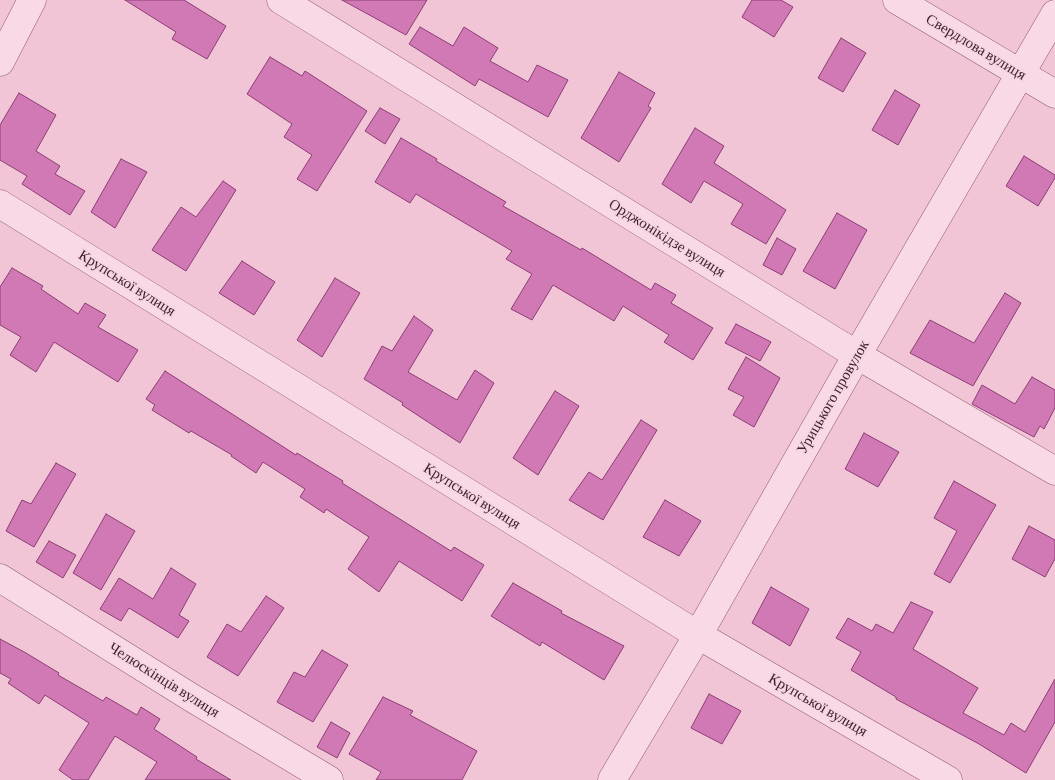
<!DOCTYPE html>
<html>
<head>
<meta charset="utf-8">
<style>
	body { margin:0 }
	canvas { display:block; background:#f1c5d6 }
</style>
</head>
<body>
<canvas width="1055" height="780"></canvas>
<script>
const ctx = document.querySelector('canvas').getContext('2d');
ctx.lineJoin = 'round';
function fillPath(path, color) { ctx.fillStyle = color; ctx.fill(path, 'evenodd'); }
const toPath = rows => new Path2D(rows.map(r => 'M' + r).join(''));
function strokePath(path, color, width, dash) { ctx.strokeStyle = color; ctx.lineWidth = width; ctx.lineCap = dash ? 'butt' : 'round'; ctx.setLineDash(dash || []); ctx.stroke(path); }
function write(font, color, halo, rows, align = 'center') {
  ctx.font = font + ' "Crimson Pro",serif'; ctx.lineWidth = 4; ctx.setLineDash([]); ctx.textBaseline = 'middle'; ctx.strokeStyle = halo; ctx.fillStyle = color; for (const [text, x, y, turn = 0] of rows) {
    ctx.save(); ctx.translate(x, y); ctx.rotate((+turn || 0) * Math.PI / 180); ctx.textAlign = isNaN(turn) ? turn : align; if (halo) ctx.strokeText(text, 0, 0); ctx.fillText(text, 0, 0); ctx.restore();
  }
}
const building = toPath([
	[125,0,184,0,226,26,207,59,172,39,176,32,125,0],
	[342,0,427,0,406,35,342,0],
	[752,0,781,0,793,7,774,37,742,17,752,0],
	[420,27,453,46,464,27,498,48,490,61,528,82,537,65,568,80,548,117,479,79,475,86,409,44,420,27],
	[841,38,866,53,843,92,818,78,841,38],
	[270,57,302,76,305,71,367,111,317,191,297,179,312,155,284,137,292,124,247,94,270,57],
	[619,72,655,93,648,106,651,108,619,162,581,138,619,72],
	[895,90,920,105,898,145,872,130,895,90],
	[19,93,56,115,36,151,60,166,55,174,85,191,70,215,22,184,27,176,0,160,0,125,19,93],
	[380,108,400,119,385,144,365,131,380,108],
	[695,128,724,146,714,163,786,210,766,244,731,224,743,204,704,181,691,203,662,184,695,128],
	[401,138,437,159,436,161,506,202,503,206,581,250,582,248,651,290,655,283,676,295,671,303,713,328,693,360,664,342,669,335,623,306,614,321,553,285,532,320,511,309,532,274,506,259,512,251,416,194,410,203,375,182,401,138],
	[1024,156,1055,175,1055,178,1038,206,1006,186,1024,156],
	[121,159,147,172,115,228,91,212,121,159],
	[223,181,236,190,186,271,152,250,181,207,196,217,223,181],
	[837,213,867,230,835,289,803,271,837,213],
	[777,238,796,249,782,275,763,265,777,238],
	[242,261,275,282,254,315,219,293,242,261],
	[12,268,43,286,41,289,78,314,85,303,106,315,98,327,138,350,118,382,54,342,36,372,10,355,21,337,0,325,0,287,12,268],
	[335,278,360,293,322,357,297,340,335,278],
	[1005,293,1021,303,973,386,910,353,930,320,974,343,1005,293],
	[414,316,433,330,408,372,457,400,475,370,494,383,460,443,402,405,403,403,364,379,382,346,392,351,414,316],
	[736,324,771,342,760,361,725,343,736,324],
	[746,357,780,378,754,427,733,415,744,397,728,389,746,357],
	[165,371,296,455,297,453,343,481,342,483,451,551,454,547,484,565,462,601,399,561,379,592,348,569,369,537,326,509,324,513,300,497,305,489,263,462,256,473,231,456,232,455,191,431,189,433,152,410,155,405,146,399,165,371],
	[1032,377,1055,390,1055,408,1044,429,1040,426,1034,437,972,404,982,385,1015,404,1032,377],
	[555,391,579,406,538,475,513,458,555,391],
	[641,420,657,430,603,520,569,500,589,472,602,480,641,420],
	[864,433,899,452,878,487,845,469,864,433],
	[56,463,76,474,34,547,6,531,22,500,31,504,56,463],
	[954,481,996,505,950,583,934,574,957,531,934,518,954,481],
	[665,500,701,521,679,556,643,537,665,500],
	[106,514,135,531,101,590,73,573,106,514],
	[1029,526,1055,540,1055,559,1045,577,1012,559,1029,526],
	[49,541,76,555,63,578,36,562,49,541],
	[171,568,196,584,179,615,189,621,178,638,129,608,121,621,100,609,119,578,153,599,171,568],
	[513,583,562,611,561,613,624,646,604,680,542,642,540,646,491,616,513,583],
	[771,587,809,609,790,646,752,623,771,587],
	[266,596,284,608,238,676,207,657,227,624,241,632,266,596],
	[911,602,933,612,913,649,978,688,963,713,1004,735,1011,723,1025,732,1055,679,1055,722,1026,773,979,744,896,699,896,697,851,670,861,652,836,638,848,618,872,631,876,624,893,633,911,602],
	[0,639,26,653,59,673,58,675,103,701,106,697,137,715,141,707,160,719,154,729,197,757,196,759,231,780,145,780,157,762,115,736,88,780,73,780,59,770,89,723,45,695,39,704,8,683,11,679,0,673,0,639],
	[322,650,348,665,313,722,277,702,294,672,305,677,322,650],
	[709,694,741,711,722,744,691,728,709,694],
	[383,697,413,711,410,715,477,751,462,780,376,780,381,772,349,754,383,697],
	[331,722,350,733,337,758,317,747,331,722]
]);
fillPath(building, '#d079b4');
strokePath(building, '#8d3e75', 1);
const minor = toPath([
	[281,0,857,355,1055,471],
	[897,0,1055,94],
	[0,204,698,635,948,780],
	[0,578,192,698,329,780],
	[612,780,698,635,857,355,1055,14]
]);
const tertiary = toPath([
	[0,62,32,0]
]);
strokePath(minor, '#8d5a76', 29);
strokePath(tertiary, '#8d5a76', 29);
strokePath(minor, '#fad9e6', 28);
strokePath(tertiary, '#fad9e6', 28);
write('15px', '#3c1f30', '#f7d5e2', [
	["Свердлова вулиця",976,47,31],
	["Орджонікідзе вулиця",667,238,32],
	["Крупської вулиця",127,283,32],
	["Урицького провулок",833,397,-60],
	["Крупської вулиця",472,496,32],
	["Челюскінців вулиця",164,680,32],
	["Крупської вулиця",818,705,30]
]);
</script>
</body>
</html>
